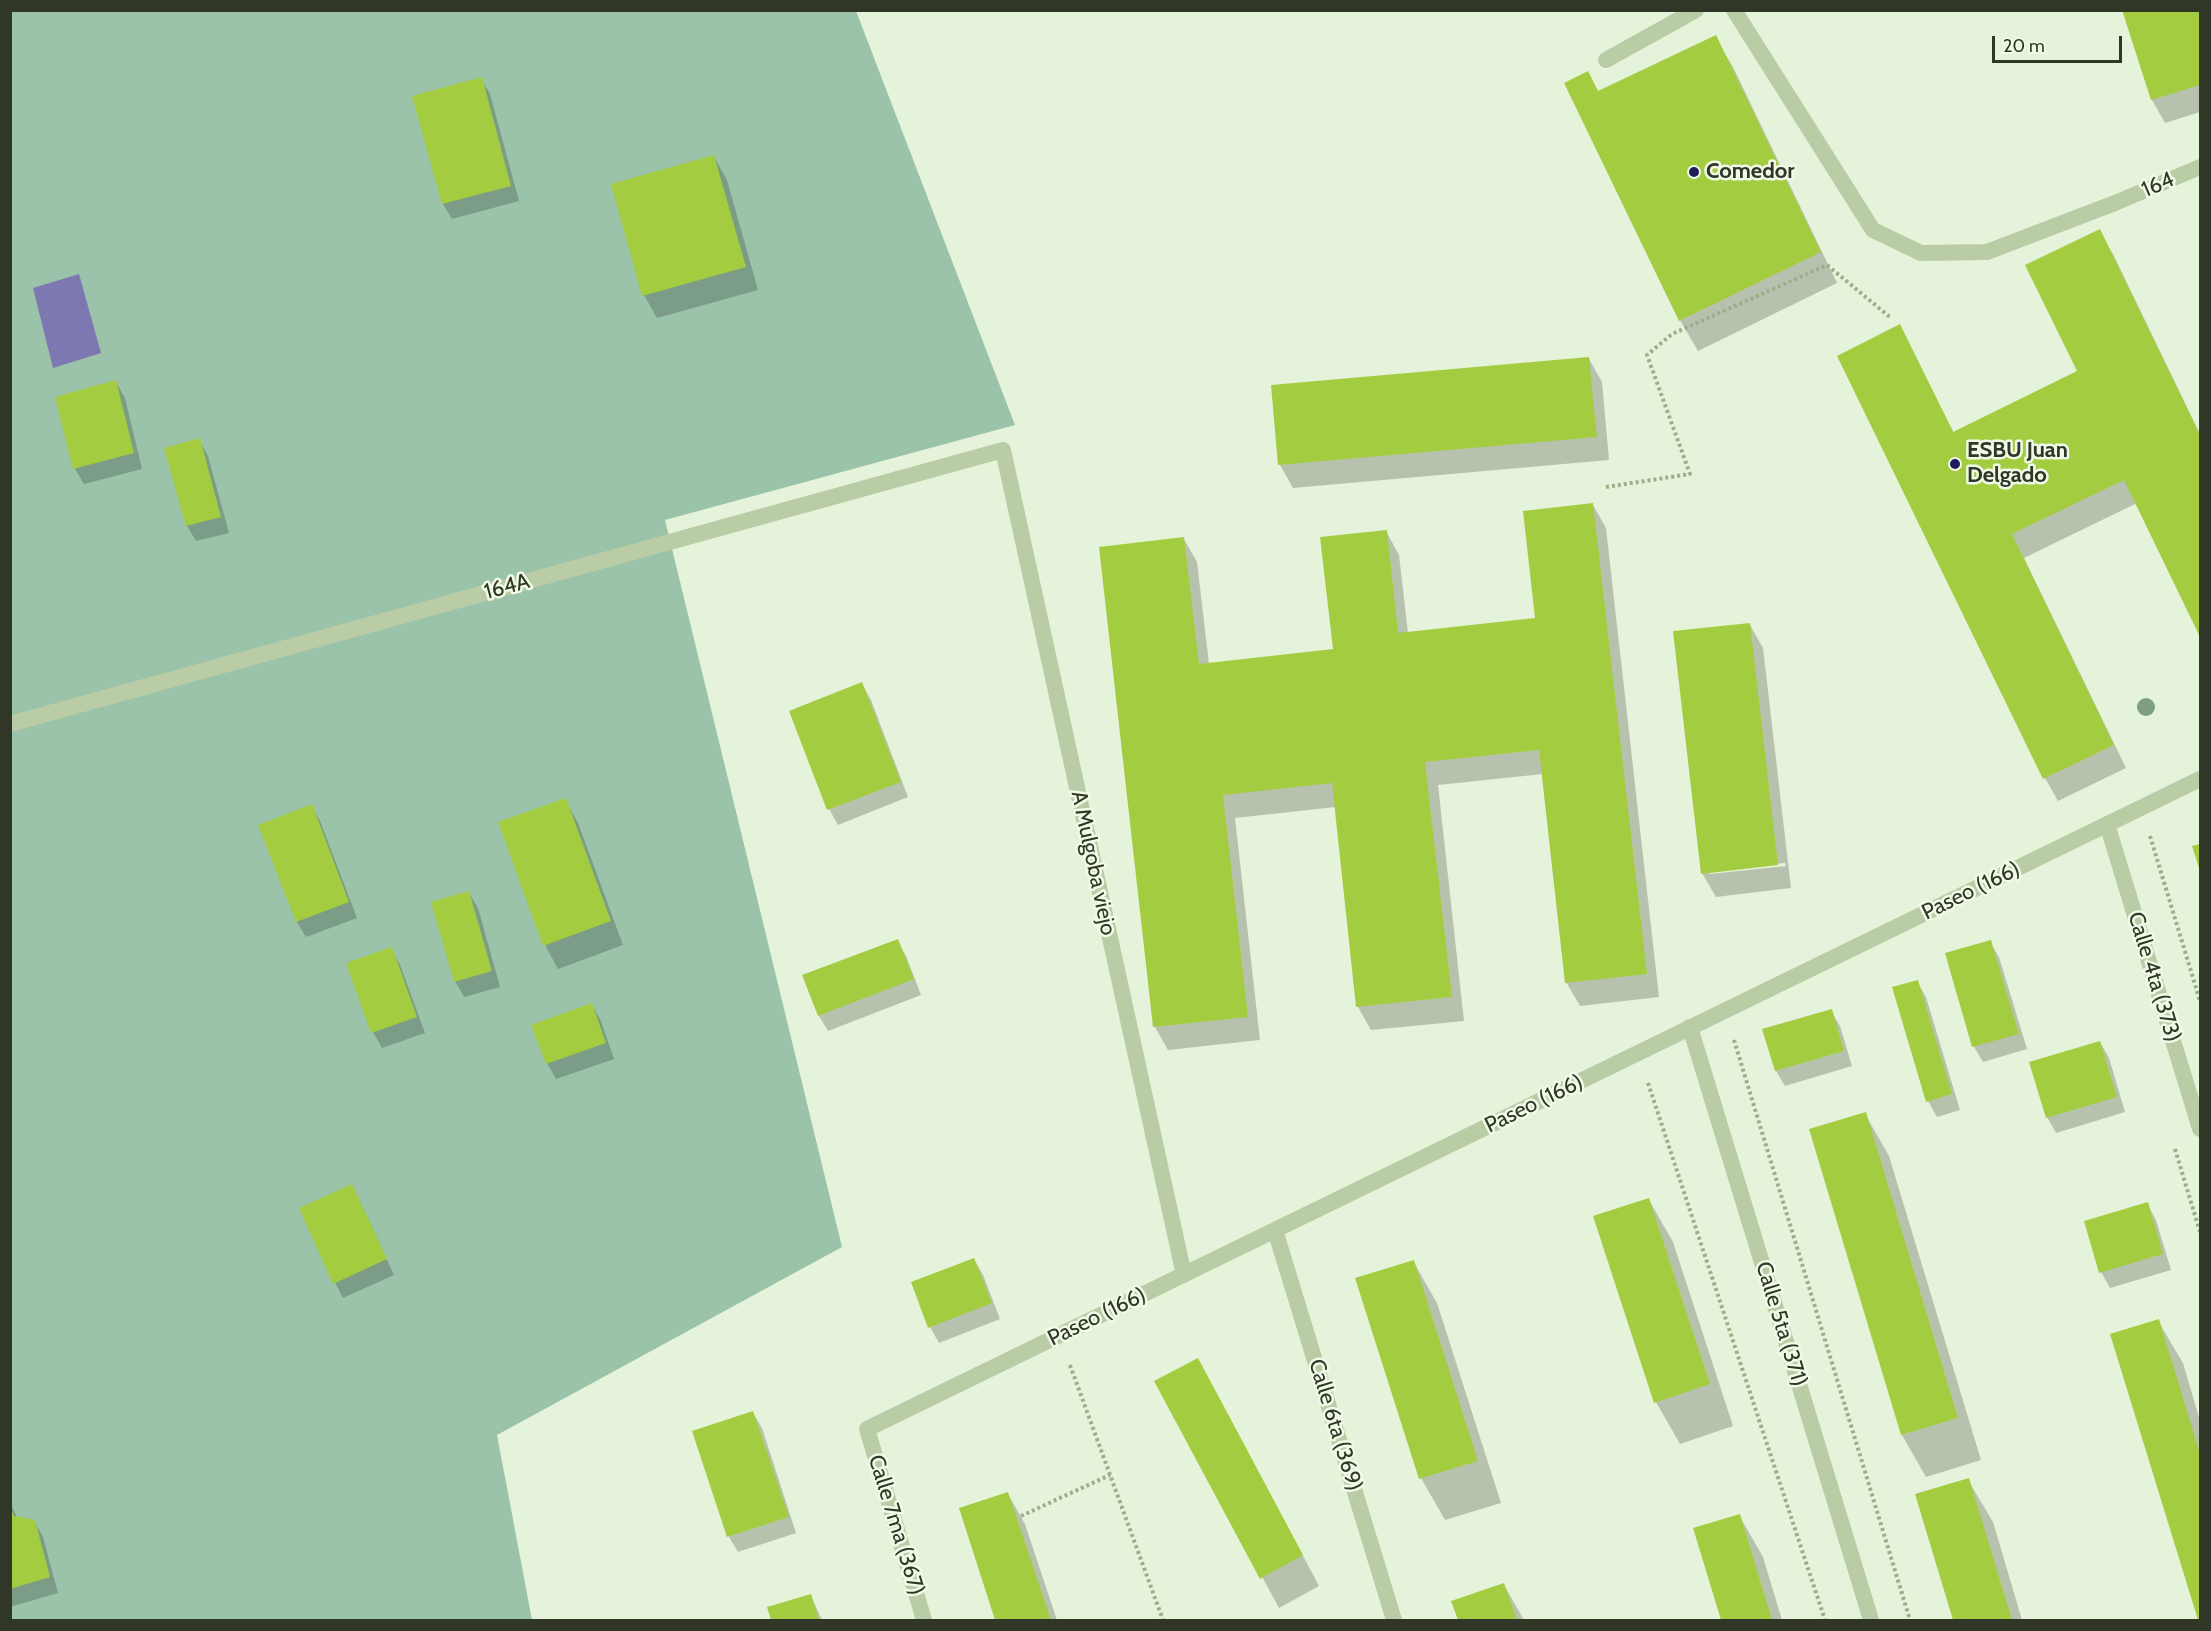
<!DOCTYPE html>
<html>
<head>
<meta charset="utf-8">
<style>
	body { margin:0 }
	#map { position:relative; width:2211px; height:1631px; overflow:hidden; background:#e5f3da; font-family:Cabin,sans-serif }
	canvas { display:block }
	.frame { position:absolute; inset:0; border:12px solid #313727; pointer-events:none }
	.scale { position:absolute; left:1992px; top:36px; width:130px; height:27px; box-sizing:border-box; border:3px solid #313727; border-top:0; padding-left:8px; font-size:18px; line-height:21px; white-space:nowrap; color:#313727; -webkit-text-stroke:4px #effae7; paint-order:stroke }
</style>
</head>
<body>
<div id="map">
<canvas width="2211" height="1631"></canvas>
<div class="frame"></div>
<div class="scale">20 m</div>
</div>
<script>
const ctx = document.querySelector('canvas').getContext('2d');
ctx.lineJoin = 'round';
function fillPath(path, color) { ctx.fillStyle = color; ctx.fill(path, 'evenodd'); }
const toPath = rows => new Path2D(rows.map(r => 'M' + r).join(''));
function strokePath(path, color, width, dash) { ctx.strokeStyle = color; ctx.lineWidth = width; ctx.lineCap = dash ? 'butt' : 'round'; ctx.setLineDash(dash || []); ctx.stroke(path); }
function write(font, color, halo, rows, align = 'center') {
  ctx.font = font + ' Cabin,sans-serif'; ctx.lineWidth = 5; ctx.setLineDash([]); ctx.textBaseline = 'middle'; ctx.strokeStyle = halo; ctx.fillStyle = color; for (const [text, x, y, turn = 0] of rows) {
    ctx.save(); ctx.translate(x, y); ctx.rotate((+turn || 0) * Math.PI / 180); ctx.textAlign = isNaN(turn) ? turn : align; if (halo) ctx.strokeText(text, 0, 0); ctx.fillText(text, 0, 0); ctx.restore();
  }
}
fillPath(toPath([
	[11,11,856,11,1015,425,665,520,842,1247,497,1435,532,1620,11,1620]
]), '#9ac3a9');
fillPath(toPath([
	[79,274,101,353,53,368,33,288]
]), '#7d78b1');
fillPath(toPath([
	[2124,10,2200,10,2200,112,2165,123,2152,100],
	[1715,37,1733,67,1837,283,1698,351,1680,320,1588,73,1599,93],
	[481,79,490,94,519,201,452,219,443,204,414,97],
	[714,157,727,180,758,290,657,318,644,295],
	[2099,231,2113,254,2200,434,2200,634,2137,503,2024,558,2126,768,2058,801,2045,778,1839,357,1900,326,1954,433,2079,372],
	[1589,359,1602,382,1609,460,1293,488,1280,465,1272,387],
	[116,382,125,398,142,469,84,484,75,469,57,398],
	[199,440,208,456,229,533,196,541,187,526,166,449],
	[1593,505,1606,528,1659,997,1580,1006,1566,982,1543,774,1438,785,1464,1021,1371,1030,1358,1007,1336,807,1235,818,1260,1040,1168,1050,1155,1027,1184,539,1197,562,1209,664,1335,650,1386,531,1399,555,1408,633,1536,619],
	[1750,625,1763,648,1791,888,1716,897,1702,873],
	[1785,863,1786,866,1710,874,1710,871],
	[862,684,871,700,908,797,838,825,829,809],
	[565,800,578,823,623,945,558,969,545,945,500,823],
	[311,806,320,821,357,918,306,937,297,922,260,825],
	[469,893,478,908,500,987,464,997,455,981],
	[897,941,906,956,921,995,828,1031,819,1016,804,976],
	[1990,942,1999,957,2027,1049,1983,1062,1974,1047,1947,954],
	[391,949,400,965,425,1033,382,1048,373,1032],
	[1917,981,1926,997,1960,1110,1937,1117,1928,1101],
	[592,1005,601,1021,614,1059,556,1079,547,1063],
	[1831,1011,1840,1026,1852,1066,1785,1086,1776,1071,1764,1030],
	[2100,1042,2109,1058,2125,1112,2056,1133,2047,1117],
	[1865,1114,1889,1156,1981,1460,1926,1477,1902,1435],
	[1649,1200,1673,1242,1733,1426,1680,1444,1656,1402],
	[360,1201,394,1275,343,1298,335,1283],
	[2147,1204,2156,1220,2171,1270,2110,1288,2101,1272],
	[974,1259,983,1275,1000,1319,939,1343,930,1327],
	[1413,1261,1437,1303,1501,1503,1445,1520,1421,1478],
	[2158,1321,2183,1363,2200,1421,2200,1620,2112,1335],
	[1156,1381,1215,1390,1319,1586,1279,1608],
	[753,1413,762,1428,796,1533,738,1552,729,1537,694,1432],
	[1968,1480,1993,1522,2022,1620,1955,1620,1917,1495],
	[1008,1494,1025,1524,1057,1620,997,1620,961,1509],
	[10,1503,18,1519,34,1521,43,1537,58,1593,10,1607],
	[1739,1515,1763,1557,1782,1620,1723,1620,1695,1529],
	[1504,1585,1524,1620,1460,1620,1453,1602],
	[811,1596,822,1620,773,1620,769,1608]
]), '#0003');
fillPath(toPath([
	[2122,10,2200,10,2200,85,2151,100],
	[1716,35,1821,252,1679,321,1564,83,1588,71,1598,91],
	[482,77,511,186,442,204,412,96],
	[714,155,746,267,642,296,611,184],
	[2100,229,2200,435,2200,637,2124,480,2012,534,2114,745,2043,779,1837,356,1900,324,1953,432,2077,371,2025,265],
	[1589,357,1597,437,1278,465,1271,385],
	[116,380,134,453,73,469,55,397],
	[200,438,221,517,186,526,164,448],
	[1593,503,1647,974,1565,983,1539,750,1425,762,1452,997,1356,1007,1332,783,1223,795,1248,1017,1153,1027,1099,547,1184,537,1199,664,1333,649,1320,537,1387,530,1398,633,1535,618,1523,511],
	[1750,623,1778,865,1701,874,1673,631],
	[862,682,901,782,827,810,789,711],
	[566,798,611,921,543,946,498,822],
	[312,804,349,902,296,922,258,825],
	[2200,844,2200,871,2192,846],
	[469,891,492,971,454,982,431,902],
	[898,939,914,979,818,1016,802,975],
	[1991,940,2019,1034,1972,1047,1945,953],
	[392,947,417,1017,371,1033,346,963],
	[1918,980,1952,1094,1926,1102,1892,987],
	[592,1003,606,1043,546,1064,531,1025],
	[1832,1009,1844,1051,1775,1071,1762,1029],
	[2100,1041,2117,1097,2046,1118,2029,1062],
	[1866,1112,1958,1418,1901,1435,1809,1129],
	[352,1184,387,1259,333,1284,299,1208],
	[1649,1198,1710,1384,1654,1403,1593,1216],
	[2148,1202,2163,1254,2099,1273,2084,1221],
	[974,1258,992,1303,928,1328,911,1282],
	[1414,1260,1478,1461,1419,1479,1355,1278],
	[2159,1319,2200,1454,2200,1620,2198,1620,2110,1334],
	[1198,1358,1303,1555,1260,1579,1154,1381],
	[753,1411,789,1517,727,1537,692,1431],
	[1969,1478,2012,1620,1953,1620,1915,1494],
	[1008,1492,1051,1620,995,1620,959,1508],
	[10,1507,14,1516,35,1520,50,1577,10,1589],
	[1740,1514,1772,1620,1721,1620,1693,1528],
	[1504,1583,1517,1620,1458,1620,1451,1601],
	[811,1594,819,1620,771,1620,767,1607]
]), '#a4cc40');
strokePath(toPath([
	[1606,487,1690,474,1647,355,1672,334,1827,265,1891,318],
	[2150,836,2200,1001],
	[1734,1040,1910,1620],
	[1648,1083,1825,1620],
	[2175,1149,2200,1232],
	[1070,1365,1163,1620],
	[1021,1516,1110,1475]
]), '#9cae88', 4, [3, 3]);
strokePath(toPath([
	[1734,10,1873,230,1921,253,1987,252,2115,203],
	[1606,60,1696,10]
]), '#b9cca6', 16);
strokePath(toPath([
	[2115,203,2200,167],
	[10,724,1003,450,1184,1275],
	[2107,824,2200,1129],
	[1690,1027,1871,1620],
	[1275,1230,1394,1620],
	[924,1620,867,1429,2200,779]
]), '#b9cca6', 16);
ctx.fillStyle = '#7e9d83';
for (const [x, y] of [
	[2146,707]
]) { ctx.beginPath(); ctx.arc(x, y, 9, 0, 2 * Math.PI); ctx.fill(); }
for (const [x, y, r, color] of [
	[1694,172,6,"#221b5b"],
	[1955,464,6,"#221b5b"]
]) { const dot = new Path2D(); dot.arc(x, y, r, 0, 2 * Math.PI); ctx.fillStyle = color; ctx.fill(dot); strokePath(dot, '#effae7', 2); }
write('bold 22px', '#313727', '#effae7', [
	["Comedor",1706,172],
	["ESBU Juan",1967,451],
	["Delgado",1967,476]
], 'left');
write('22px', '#313727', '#effae7', [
	["164",2158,185,-23],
	["164A",507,587,-15],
	["A Mulgoba viejo",1093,863,78],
	["Paseo (166)",1971,891,-26],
	["Calle 4ta (373)",2154,977,73],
	["Paseo (166)",1534,1104,-26],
	["Paseo (166)",1097,1317,-26],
	["Calle 5ta (371)",1781,1324,73],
	["Calle 6ta (369)",1335,1425,73],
	["Calle 7ma (367)",896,1525,73]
]);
</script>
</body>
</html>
